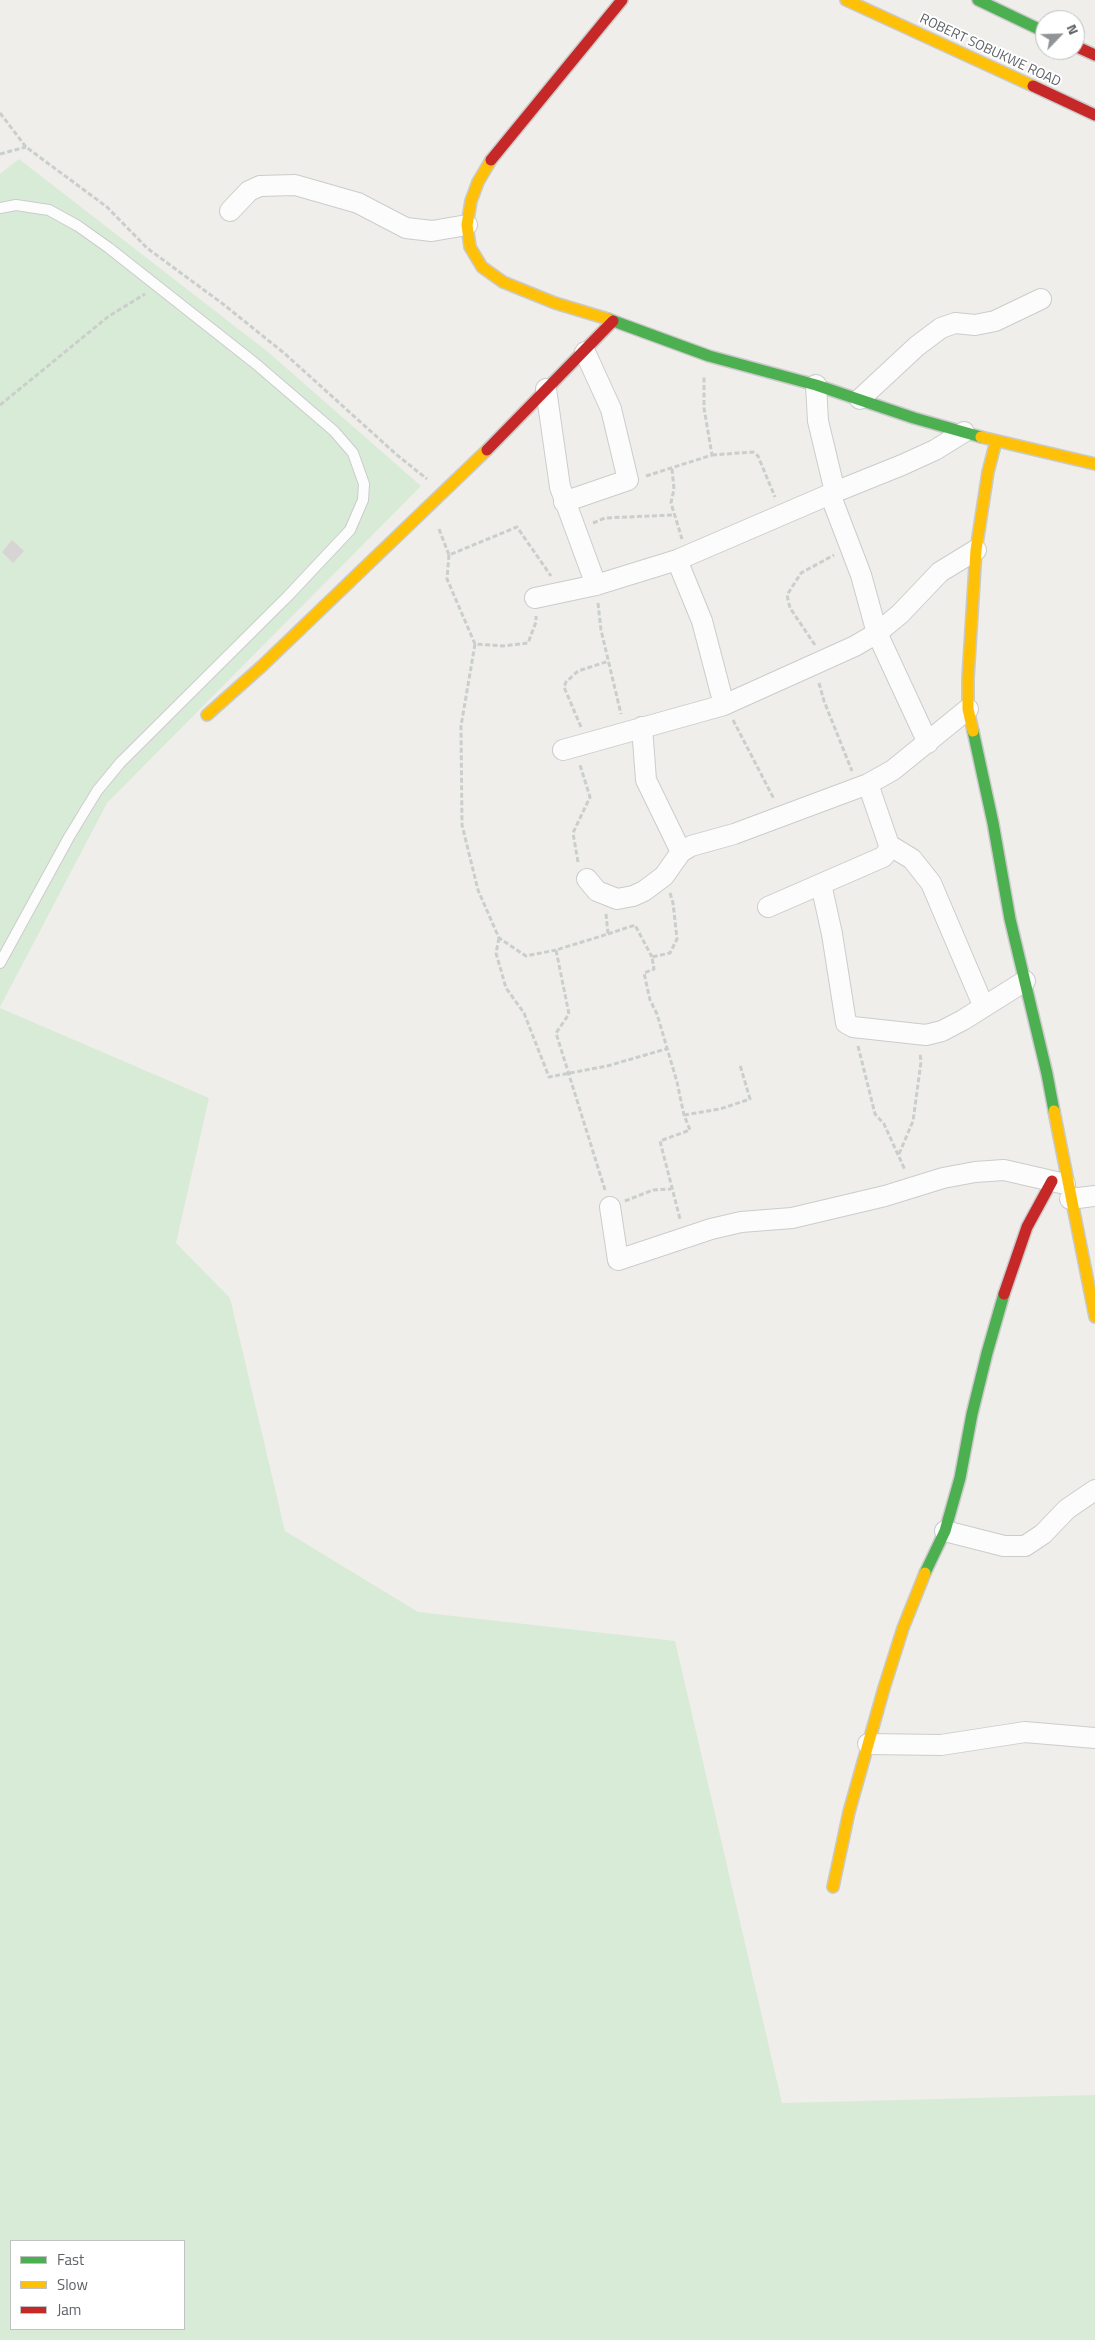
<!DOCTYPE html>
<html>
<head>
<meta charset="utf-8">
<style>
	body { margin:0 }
	#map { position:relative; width:1095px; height:2340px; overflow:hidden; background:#efeeea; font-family:"Titillium Web",sans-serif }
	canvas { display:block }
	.legend { position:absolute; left:10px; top:2240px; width:175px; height:90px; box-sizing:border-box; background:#fff; border:1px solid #bfc1c3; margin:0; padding:6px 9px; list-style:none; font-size:15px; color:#5f6368 }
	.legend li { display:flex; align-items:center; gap:10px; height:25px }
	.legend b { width:25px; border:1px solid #bfc1c3 }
	.north { position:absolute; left:1035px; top:10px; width:50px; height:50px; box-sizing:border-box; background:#fff; border:1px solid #bfc1c3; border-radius:50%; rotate:66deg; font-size:14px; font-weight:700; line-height:20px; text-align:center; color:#5f6368 }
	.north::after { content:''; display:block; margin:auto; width:18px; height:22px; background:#919496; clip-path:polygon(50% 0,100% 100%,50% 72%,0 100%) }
</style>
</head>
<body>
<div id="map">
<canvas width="1095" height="2340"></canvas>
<ul class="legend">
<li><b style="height:6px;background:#4caf50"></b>Fast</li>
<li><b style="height:6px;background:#ffc107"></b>Slow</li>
<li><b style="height:6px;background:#c62828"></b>Jam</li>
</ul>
<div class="north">N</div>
</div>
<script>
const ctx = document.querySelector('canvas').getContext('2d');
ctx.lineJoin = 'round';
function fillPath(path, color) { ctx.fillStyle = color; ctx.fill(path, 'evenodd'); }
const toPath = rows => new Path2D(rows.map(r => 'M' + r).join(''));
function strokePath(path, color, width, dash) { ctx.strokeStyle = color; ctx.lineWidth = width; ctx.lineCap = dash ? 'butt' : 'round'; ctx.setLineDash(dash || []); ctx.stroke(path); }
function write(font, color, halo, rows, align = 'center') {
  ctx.font = font + ' "Titillium Web",sans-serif'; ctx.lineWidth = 4; ctx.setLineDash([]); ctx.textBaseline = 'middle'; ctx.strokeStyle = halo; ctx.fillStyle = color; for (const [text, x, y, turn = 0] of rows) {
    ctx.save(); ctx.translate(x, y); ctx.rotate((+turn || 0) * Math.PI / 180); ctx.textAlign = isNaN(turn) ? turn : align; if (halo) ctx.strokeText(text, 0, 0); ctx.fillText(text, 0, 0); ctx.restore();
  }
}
fillPath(toPath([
	[19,159,268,352,421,486,107,803,0,1007,0,174],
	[0,1008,209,1098,176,1243,230,1298,285,1531,418,1612,675,1641,782,2103,1094,2095,1095,2093,1095,2340,0,2340],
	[11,2241,184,2241,184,2329,11,2329]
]), '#d8ebd6');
fillPath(toPath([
	[12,540,24,551,13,563,2,552]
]), '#d6d5d3');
const lane = toPath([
	[0,208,16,205,49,210,78,226,109,248,256,364,334,431,353,453,364,484,363,500,350,530,288,596,120,763,97,791,69,837,0,963]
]);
const street = toPath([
	[230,211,249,191,260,186,295,185,358,203,406,228,432,231,467,225],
	[816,385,818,421,835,492],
	[546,389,560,487,596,585],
	[860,399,917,346,941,328,955,323,975,325,995,321,1041,299],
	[830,494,861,575,877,633,928,743],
	[564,502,628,480,611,409,585,352],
	[677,560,702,621,724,705],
	[535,598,596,585,677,560,835,492,902,465,935,450,964,432],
	[642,727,646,780,681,852],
	[563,750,724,705,855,646,877,633,900,614,940,572,976,550],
	[868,784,889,845,888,851,883,857,821,884,832,934,846,1023,853,1027,926,1035,942,1031,963,1020,1025,981],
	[889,845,912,859,931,883,983,1005],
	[587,879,597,891,617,899,633,896,644,891,664,876,681,852,691,846,734,834,868,784,893,770,968,709],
	[768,907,821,884],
	[1070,1199,1095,1196],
	[610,1207,618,1260,711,1229,741,1222,792,1218,885,1196,943,1178,975,1172,1004,1170,1065,1184],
	[945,1531,1004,1546,1025,1546,1043,1534,1067,1509,1095,1490],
	[868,1744,941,1745,1025,1732,1095,1738]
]);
const fast = toPath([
	[978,0,1045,32],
	[608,319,709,356,816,385,914,418,981,437],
	[973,731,993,823,1010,919,1047,1074,1054,1111],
	[925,1573,945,1531,960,1478,972,1414,987,1353,1004,1294]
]);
const slow = toPath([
	[846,0,1033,86],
	[491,160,478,182,471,201,467,225,470,247,482,267,503,282,555,303,608,319],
	[981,437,1095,464],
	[207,715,262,666,487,450],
	[973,731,968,709,968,678,976,550,988,472,996,441],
	[1054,1111,1095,1317],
	[833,1887,849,1812,884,1688,903,1628,925,1573]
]);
const jam = toPath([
	[1075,46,1095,55],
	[1033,86,1095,115],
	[491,160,622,0],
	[487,450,613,321],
	[1004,1294,1027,1227,1052,1181]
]);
strokePath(lane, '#cbcccc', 12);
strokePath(street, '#cbcccc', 22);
strokePath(fast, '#cacacb', 14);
strokePath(slow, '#cacacb', 14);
strokePath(jam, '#cacacb', 14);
strokePath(toPath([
	[0,113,26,147,107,207,147,248,223,304,284,353,397,455,427,479],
	[0,154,26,147],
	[0,405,109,316,145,294],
	[712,455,753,452,758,456,775,497],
	[672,469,674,489,671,503,682,539],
	[646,476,712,455,704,408,704,377],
	[593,523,605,518,673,515],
	[439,529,449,555,517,527,551,576],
	[449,555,447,579,475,644,503,646,528,643,536,622,536,616],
	[598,603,601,630,621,714],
	[475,644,461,726,462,825,478,890,499,938,526,956,556,950],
	[815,645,790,608,787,595,801,573,834,555],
	[819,683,824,701,852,771],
	[733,720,774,799],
	[581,727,564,687,566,682,578,671,609,661],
	[578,862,573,833,590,797,580,765],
	[670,893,673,903,677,939,670,953,652,957,654,969,644,973,650,1000,657,1014,677,1082,684,1115,690,1130,660,1141,680,1219],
	[608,934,635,925,652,957],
	[499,938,496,953,506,988,524,1013,549,1077,607,1066,666,1049],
	[858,1046,875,1114,884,1124,905,1170],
	[684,1115,720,1109,750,1099,740,1065],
	[899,1154,913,1121,921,1062,920,1053],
	[605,1190,556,1033,569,1014,556,950,608,934,606,914],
	[625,1201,653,1190,671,1189]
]), '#cacfcc', 3, [5, 2.5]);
strokePath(lane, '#fdfcfc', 10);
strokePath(street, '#fdfcfc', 20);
strokePath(fast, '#4caf50', 11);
strokePath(slow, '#ffc107', 11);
strokePath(jam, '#c62828', 11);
write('14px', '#5f6368', '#fff', [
	["ROBERT SOBUKWE ROAD",990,51,25]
]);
</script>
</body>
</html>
